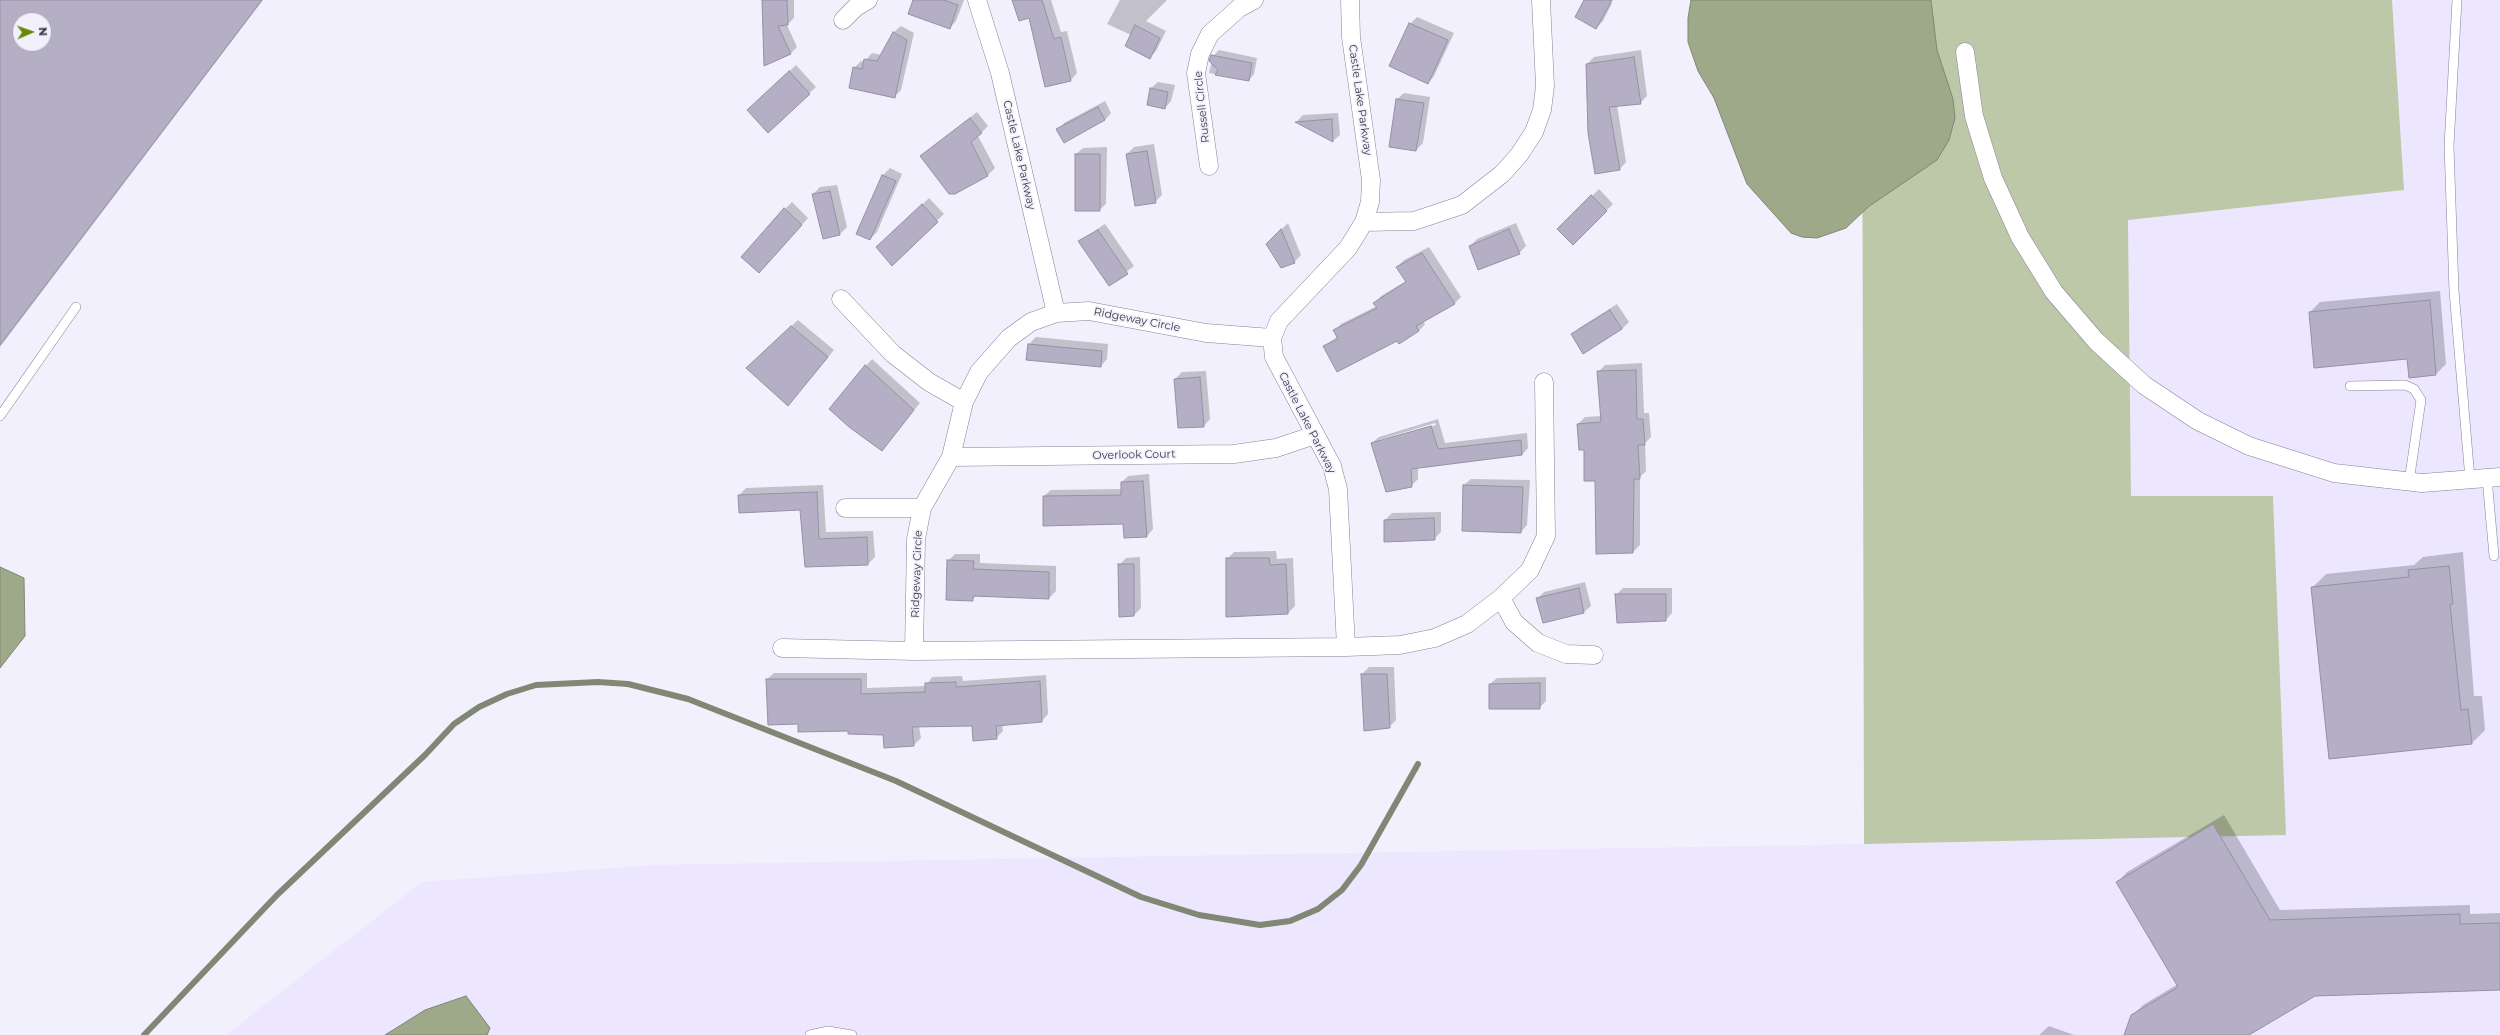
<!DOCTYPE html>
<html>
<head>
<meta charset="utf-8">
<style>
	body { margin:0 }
	#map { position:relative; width:2500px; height:1035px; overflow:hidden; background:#f3f0fe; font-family:Montserrat,sans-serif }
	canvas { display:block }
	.north { position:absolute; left:12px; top:12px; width:40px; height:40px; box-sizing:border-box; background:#f3f0fe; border:1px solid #a9a7b3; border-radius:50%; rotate:88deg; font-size:11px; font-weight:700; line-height:16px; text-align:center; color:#3b3942 }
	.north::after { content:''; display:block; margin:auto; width:14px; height:18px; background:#698803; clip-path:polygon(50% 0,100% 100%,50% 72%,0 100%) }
</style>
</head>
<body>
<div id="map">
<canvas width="2500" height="1035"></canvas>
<div class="north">N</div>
</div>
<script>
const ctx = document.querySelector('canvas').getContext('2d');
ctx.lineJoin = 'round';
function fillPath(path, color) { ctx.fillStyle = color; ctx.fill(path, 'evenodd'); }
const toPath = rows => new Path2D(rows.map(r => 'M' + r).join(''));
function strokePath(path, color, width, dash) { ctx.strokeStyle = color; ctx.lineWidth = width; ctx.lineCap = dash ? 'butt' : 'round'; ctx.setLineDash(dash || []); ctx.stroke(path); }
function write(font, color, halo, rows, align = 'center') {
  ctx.font = font + ' Montserrat,sans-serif'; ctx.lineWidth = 3.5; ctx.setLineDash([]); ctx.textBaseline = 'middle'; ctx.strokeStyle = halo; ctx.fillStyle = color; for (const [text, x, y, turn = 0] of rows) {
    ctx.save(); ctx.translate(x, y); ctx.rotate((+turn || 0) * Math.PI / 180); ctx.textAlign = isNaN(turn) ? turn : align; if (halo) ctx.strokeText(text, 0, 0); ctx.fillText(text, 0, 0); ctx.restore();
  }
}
fillPath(toPath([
	[2392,0,2500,0,2500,1035,226,1035,422,882,653,865,1864,844,2286,835,2273,496,2131,496,2128,220,2404,190]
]), '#ece6ff');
fillPath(toPath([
	[1862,0,2392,0,2404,190,2128,220,2131,496,2273,496,2286,835,1864,844]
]), '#bcc8a7');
const water = toPath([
	[1691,0,1931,0,1937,50,1953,99,1955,118,1949,140,1937,160,1868,207,1846,228,1817,238,1802,237,1791,233,1747,184,1714,98,1698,71,1688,42,1688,18,1691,0],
	[0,567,24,578,25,636,0,668,0,567],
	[466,996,490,1028,487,1035,385,1035,425,1010,466,996]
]);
fillPath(water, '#9da989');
strokePath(water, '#808774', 1);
fillPath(toPath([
	[0,0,263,0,0,347],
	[20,20,44,20,44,44,20,44],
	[763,0,794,0,794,18,787,25,797,47,790,54],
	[914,0,964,0,956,21,950,28],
	[1013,0,1051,0,1061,32,1067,31,1077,73,1071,80,1029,16],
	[1120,0,1167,0,1146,21,1166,31,1156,51,1149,58,1131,35,1107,24],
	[1585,0,1606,0,1612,3,1603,21,1596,28],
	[1417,17,1454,33,1434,76,1428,83,1410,24],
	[901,26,914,33,901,90,894,97,854,68,861,61,864,62,872,53,882,55,894,32],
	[1219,50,1257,58,1254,74,1249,80,1209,73,1213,56],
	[1641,50,1647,96,1640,103,1617,105,1626,162,1620,169,1587,64,1594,57],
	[796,65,816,87,768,131,755,103],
	[1158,82,1175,85,1171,101,1165,108,1151,88],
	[1404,93,1430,97,1423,143,1416,150,1397,99],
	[1105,101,1111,113,1105,120,1058,130,1064,123],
	[977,112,988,126,978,136,995,168,988,175,955,193,928,150],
	[1338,113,1340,135,1333,141,1297,121,1303,115],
	[1154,144,1162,195,1155,202,1127,154,1134,147],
	[1107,147,1106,204,1099,210,1076,154,1083,148],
	[890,168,902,174,877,232,870,239,857,233,883,175],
	[837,185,847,227,840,234,823,238,813,194,820,187],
	[1599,189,1613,204,1573,244,1558,229],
	[929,198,944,214,892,264,878,248],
	[792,202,808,218,766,265,785,209],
	[1288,223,1301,255,1294,262,1267,244],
	[1516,223,1526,246,1519,253,1470,246,1477,239],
	[1105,224,1134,266,1109,285,1079,241],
	[1429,247,1461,297,1454,304,1423,321,1425,324,1419,331,1397,340,1324,346,1338,336,1335,331,1341,324,1377,306,1375,303,1381,296,1406,281,1397,267,1404,260],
	[2440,291,2446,364,2436,374,2408,358,2310,312,2320,302],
	[1617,304,1629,322,1622,329,1583,352,1572,334,1579,328],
	[798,320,834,350,794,398,754,361],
	[1036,337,1108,344,1107,359,1101,366,1027,359,1029,344],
	[872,359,920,403,882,449,866,366],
	[1642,363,1644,413,1649,413,1651,437,1645,443,1646,471,1640,477,1640,545,1633,552,1596,480,1578,424,1585,417,1601,416,1598,372,1605,365],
	[1206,371,1210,419,1204,426,1175,379,1182,372],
	[1438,419,1445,443,1527,433,1528,448,1522,455,1418,467,1418,479,1411,486,1372,443,1379,437],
	[1435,423,1436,425,1379,442,1379,440],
	[1149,474,1153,529,1147,536,1124,523,1044,496,1051,490,1122,489,1122,482,1128,476],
	[1471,479,1530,480,1527,525,1521,532,1464,485],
	[823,485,826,532,873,531,875,557,868,564,806,566,801,509,739,495,746,488],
	[1441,512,1441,532,1434,539,1385,520,1392,513],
	[1276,551,1277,559,1293,558,1295,606,1288,613,1227,559,1234,552],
	[2463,552,2474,696,2482,696,2485,730,2472,743,2312,588,2326,574,2414,565,2423,557],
	[955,554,980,554,980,563,1056,566,1056,591,1049,598,977,595,972,600,948,561],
	[1140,557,1141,608,1134,615,1119,565,1126,558],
	[1585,582,1591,606,1584,612,1537,599,1544,592],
	[1623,588,1672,588,1672,613,1666,620,1616,595],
	[1369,667,1394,667,1396,720,1389,727,1362,674],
	[774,673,867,673,867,688,926,686,932,677,962,676,963,681,1046,675,1048,714,1042,721,1002,724,1003,731,996,738,973,725,919,726,921,738,914,745,884,734,799,723,767,679],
	[1546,677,1546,701,1539,708,1490,684,1497,678],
	[2224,815,2280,910,2470,905,2470,914,2500,913,2500,989,2314,995,2247,1035,2125,1035,2132,1016,2143,1005,2178,984,2117,883,2127,872],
	[2049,1026,2074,1035,2039,1035]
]), '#0003');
strokePath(toPath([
	[144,1035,277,895,425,755,454,724,479,707,507,694,536,685,598,682,628,684,688,699,896,781,1141,897,1199,915,1260,925,1290,921,1318,909,1342,890,1361,865,1418,764]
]), '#808774', 6);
const building = toPath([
	[0,0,262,0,0,345,0,0],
	[20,20,44,20,44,44,20,44,20,20],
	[762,0,787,0,788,25,778,26,791,54,764,66,762,0],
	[913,0,944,0,958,5,950,29,908,14,913,0],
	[1012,0,1042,0,1054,39,1061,37,1071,81,1045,87,1029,18,1019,21,1012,0],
	[1584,0,1612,0,1596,29,1575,17,1584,0],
	[1409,23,1448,40,1428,84,1389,66,1409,23],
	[1135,25,1160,38,1150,59,1125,46,1135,25],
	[893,32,907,40,895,98,849,88,853,67,862,69,864,59,877,61,893,32],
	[1211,55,1252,63,1249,81,1215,75,1218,70,1209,61,1211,55],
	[1634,57,1641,104,1609,107,1620,170,1595,174,1588,133,1586,64,1634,57],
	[789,71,810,94,768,133,747,110,789,71],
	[1150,88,1168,92,1165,109,1147,105,1150,88],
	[1396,99,1424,103,1416,151,1389,147,1396,99],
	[1098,107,1105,120,1064,143,1056,129,1098,107],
	[970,118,982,133,971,142,988,176,955,194,949,194,920,156,970,118],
	[1332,119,1333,142,1295,122,1332,119],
	[1147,151,1156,203,1135,206,1126,154,1147,151],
	[1075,154,1100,154,1100,211,1075,211,1075,154],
	[882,175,896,181,870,240,856,234,882,175],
	[830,191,840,235,823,239,812,194,830,191],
	[1591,195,1607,211,1573,245,1557,229,1591,195],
	[922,204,938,222,892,266,876,247,922,204],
	[784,208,802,225,759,273,741,257,784,208],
	[1281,229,1295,263,1281,268,1266,244,1281,229],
	[1509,229,1520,254,1478,270,1469,246,1509,229],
	[1098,230,1128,274,1109,286,1078,241,1098,230],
	[1422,253,1455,304,1416,326,1419,331,1399,344,1397,341,1337,372,1323,346,1338,339,1333,330,1377,308,1373,303,1406,282,1396,267,1422,253],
	[2430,300,2436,375,2409,378,2407,359,2314,368,2309,312,2430,300],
	[1610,310,1622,329,1583,354,1571,334,1610,310],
	[791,326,828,357,788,406,746,368,791,326],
	[1028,344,1102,351,1101,367,1026,360,1028,344],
	[865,365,914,410,882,451,849,427,829,409,865,365],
	[1636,370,1637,419,1643,419,1645,445,1638,445,1640,479,1634,479,1633,553,1596,554,1595,481,1584,481,1584,450,1579,450,1577,424,1601,422,1597,371,1636,370],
	[1200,377,1204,427,1178,428,1174,379,1200,377],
	[1431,426,1438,449,1521,440,1522,455,1411,469,1412,487,1386,492,1371,443,1431,426],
	[1143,481,1147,537,1124,538,1123,524,1043,526,1043,496,1121,495,1121,482,1143,481],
	[1463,485,1523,487,1521,533,1462,531,1463,485],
	[817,492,819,539,867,537,868,565,805,567,800,510,739,513,738,495,817,492],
	[1434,518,1435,540,1384,542,1384,520,1434,518],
	[1226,558,1269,558,1270,565,1286,564,1288,614,1226,617,1226,558],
	[947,560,974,561,973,569,1049,572,1049,599,973,596,973,601,946,600,947,560],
	[1118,564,1134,564,1134,616,1119,617,1118,564],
	[2449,566,2453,604,2450,604,2461,710,2468,709,2472,744,2329,759,2311,587,2409,577,2408,570,2449,566],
	[1579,588,1584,613,1543,623,1536,598,1579,588],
	[1615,594,1666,594,1666,621,1617,623,1615,594],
	[1361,674,1387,674,1390,728,1364,731,1361,674],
	[766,679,861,679,861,694,925,692,925,683,956,682,956,687,1040,681,1042,722,996,726,997,739,973,741,972,726,912,727,914,746,884,748,883,735,848,734,848,731,798,732,798,724,768,725,766,679],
	[1540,683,1540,709,1489,709,1489,684,1540,683],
	[2213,824,2270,920,2460,914,2460,924,2500,923,2500,990,2315,996,2249,1035,2124,1035,2131,1015,2178,987,2116,882,2213,824]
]);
fillPath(building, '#b4afc5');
strokePath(building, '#9590a5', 1);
const service = toPath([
	[2457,0,2449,146,2454,291,2470,479],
	[2350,386,2405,385,2414,389,2421,400,2409,482],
	[0,416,76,307],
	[2487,478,2494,556],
	[810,1035,828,1031,852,1035]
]);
const minor = toPath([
	[977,0,1000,73,1056,313],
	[843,20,856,7,868,0],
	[1965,52,1974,116,1993,178,2020,237,2054,292,2096,341,2144,385,2198,421,2249,446,2334,473,2422,483,2500,477],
	[1209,166,1196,73,1200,54,1210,34,1239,8,1254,0],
	[1364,222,1414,221,1462,205,1502,174,1519,155,1534,132,1542,110,1545,86,1541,0],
	[841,299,893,354,929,382,964,402],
	[951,457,1234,454,1276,448,1315,435],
	[845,508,922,508],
	[1501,598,1514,622,1538,643,1566,654,1594,655],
	[1346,647,1338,489,1332,466,1274,357,1272,338,1279,321,1348,248,1364,222,1370,202,1371,180,1351,37,1350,0],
	[782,648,914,651,1346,647,1400,645,1435,638,1467,624,1501,598,1530,570,1546,536,1544,382],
	[914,651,916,539,922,508,951,457,964,402,979,372,1009,338,1031,322,1056,313,1089,311,1206,333,1272,338]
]);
strokePath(service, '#868196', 10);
strokePath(minor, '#868196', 19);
strokePath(service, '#fff', 9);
strokePath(minor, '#fff', 18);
write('11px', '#3b3942', '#f3f0fe', [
	["Castle Lake Parkway",1360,100,82],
	["Russell Circle",1202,107,-96],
	["Castle Lake Parkway",1019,155,77],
	["Ridgeway Circle",1137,320,11],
	["Castle Lake Parkway",1307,423,63],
	["Overlook Court",1134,455,-1],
	["Ridgeway Circle",917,574,-88]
]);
</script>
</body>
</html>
